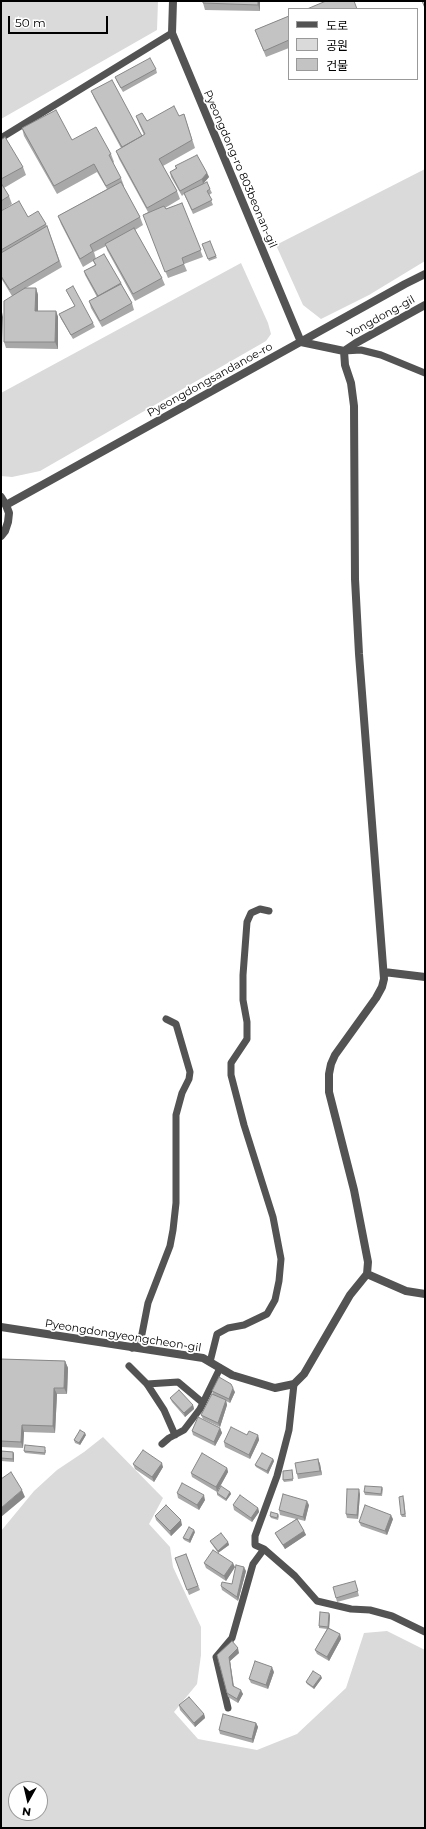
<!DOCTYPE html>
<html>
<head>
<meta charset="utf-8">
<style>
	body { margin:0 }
	#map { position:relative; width:426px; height:1829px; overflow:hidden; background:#fff; font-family:Montserrat,"Noto Sans KR",sans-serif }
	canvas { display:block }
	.frame { position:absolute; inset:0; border:2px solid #000; pointer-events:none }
	.legend { position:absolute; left:288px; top:8px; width:130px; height:72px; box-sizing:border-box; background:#fff; border:1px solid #999; margin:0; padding:5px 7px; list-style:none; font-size:12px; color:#000 }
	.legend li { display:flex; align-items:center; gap:8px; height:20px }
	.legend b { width:20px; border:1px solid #999 }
	.north { position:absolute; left:8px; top:1781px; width:40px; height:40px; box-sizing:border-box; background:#fff; border:1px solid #999; border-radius:50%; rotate:188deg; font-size:11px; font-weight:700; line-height:16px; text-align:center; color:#000 }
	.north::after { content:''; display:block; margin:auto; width:14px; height:18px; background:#000; clip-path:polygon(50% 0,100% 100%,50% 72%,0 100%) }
	.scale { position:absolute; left:8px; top:16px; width:100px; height:18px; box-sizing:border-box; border:2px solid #000; border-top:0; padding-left:5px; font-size:12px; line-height:14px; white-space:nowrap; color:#000; -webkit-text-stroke:3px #fff; paint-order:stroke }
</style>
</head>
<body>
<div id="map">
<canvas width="426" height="1829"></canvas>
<div class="frame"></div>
<ul class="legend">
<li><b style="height:5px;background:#535353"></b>도로</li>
<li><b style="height:11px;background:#dadada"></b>공원</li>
<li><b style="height:11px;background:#c3c3c3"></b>건물</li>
</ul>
<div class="north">N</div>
<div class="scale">50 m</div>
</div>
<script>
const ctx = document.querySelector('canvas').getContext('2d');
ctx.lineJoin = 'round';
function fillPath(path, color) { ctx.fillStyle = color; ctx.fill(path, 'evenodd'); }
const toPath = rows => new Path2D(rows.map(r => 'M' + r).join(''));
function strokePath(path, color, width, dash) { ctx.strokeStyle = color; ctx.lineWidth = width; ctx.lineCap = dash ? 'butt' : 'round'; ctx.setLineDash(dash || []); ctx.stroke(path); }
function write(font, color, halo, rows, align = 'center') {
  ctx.font = font + ' Montserrat,sans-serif'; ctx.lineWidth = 3.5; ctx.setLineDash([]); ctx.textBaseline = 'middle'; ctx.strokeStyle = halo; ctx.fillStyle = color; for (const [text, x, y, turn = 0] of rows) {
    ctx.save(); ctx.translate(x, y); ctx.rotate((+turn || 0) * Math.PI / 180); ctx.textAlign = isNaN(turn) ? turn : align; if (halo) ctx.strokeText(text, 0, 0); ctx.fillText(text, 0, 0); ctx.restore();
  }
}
fillPath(toPath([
	[1,1,158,1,157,30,1,119],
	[425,169,425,261,369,295,321,319,303,305,276,245],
	[241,263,268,323,271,334,266,341,40,471,12,477,1,476,1,393],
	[103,1437,163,1498,149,1524,170,1547,173,1567,201,1627,201,1655,197,1684,174,1712,198,1739,257,1750,297,1734,346,1688,364,1633,387,1631,425,1650,425,1828,1,1828,1,1531,34,1491,57,1470,84,1452],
	[16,1789,40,1789,40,1813,16,1813]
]), '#dadada');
strokePath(toPath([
	[1,138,172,33],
	[344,351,361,350,381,355,425,373],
	[132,1348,141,1339,148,1303,170,1246,173,1230,176,1203,176,1115,182,1093,189,1079,190,1072,176,1024,166,1019],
	[210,1362,217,1334,228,1328,244,1325,267,1314,275,1300,279,1281,281,1259,273,1217,244,1125,231,1075,231,1063,247,1039,247,1022,243,1000,243,975,247,922,251,913,260,909,269,911],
	[129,1366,147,1384,164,1410,175,1435],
	[147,1384,178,1382,203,1403],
	[294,1384,289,1430,277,1476,255,1536,255,1545,264,1549,295,1576,317,1601,351,1609,370,1610,392,1616,425,1632],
	[162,1444,169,1438,184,1430,200,1409,220,1368],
	[228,1708,216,1657,232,1638,253,1564,264,1549]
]), '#535353', 7);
strokePath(toPath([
	[301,342,344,351,356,343,425,305],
	[344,351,345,365,351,383,354,406,355,579,359,654,384,979,382,987,376,998,335,1055,331,1064,329,1074,329,1092,354,1190,368,1262,367,1274],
	[1,497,6,505,9,513,8,522,5,531,1,536],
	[384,972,425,977],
	[367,1274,406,1291,425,1294],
	[1,1327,203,1358,232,1375,275,1388,294,1384,304,1374,350,1295,367,1274]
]), '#535353', 8);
strokePath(toPath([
	[173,1,172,33,301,342],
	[6,505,405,284,425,274]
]), '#535353', 8);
fillPath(toPath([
	[203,1,260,1,260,11,205,10,203,3],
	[289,16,289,48,266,57,255,30],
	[156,69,157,73,123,92,117,82,115,77],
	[91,91,143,136,144,135,139,124,136,116,147,121,179,116,184,114,195,148,163,166,177,191,180,199,165,208,166,209,182,203,203,257,184,264,187,271,168,278,143,215,148,212,119,159,116,151,121,148,94,98],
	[22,128,72,140,111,154,114,162,113,163,121,178,124,186,123,186,140,217,143,225,135,230,162,278,165,285,135,301,107,250,106,246,94,252,96,259,104,254,132,303,134,310,102,327,91,308,89,301,97,297,85,275,84,271,95,265,93,261,83,267,61,224,58,216,107,189,97,172,57,194,24,136],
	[1,140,23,167,26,175,4,188,9,196,12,204,1,211],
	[175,166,207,173,209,177,203,184,210,189,212,193,209,195,213,205,193,214,184,194,182,196,171,177,170,172,176,169],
	[1,211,28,217,46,224,47,226,62,267,26,288,36,288,38,295,38,311,56,311,58,317,58,349,6,348,4,342,12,296,1,278],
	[202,244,216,256,217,258,209,261],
	[66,290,93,323,95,327,73,339,61,319,59,314,75,306,68,294],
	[1,1359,65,1361,68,1368,67,1394,57,1394,55,1433,24,1432,23,1448,1,1447],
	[212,1391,235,1392,230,1403,226,1401,227,1405,220,1427,203,1419,201,1415,213,1394],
	[170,1398,193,1405,194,1409,185,1417,172,1402],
	[220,1428,222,1433,215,1446,193,1435,192,1431],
	[86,1435,80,1445,75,1443,74,1440],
	[247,1435,258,1435,259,1440,250,1459,225,1447,224,1442],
	[46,1450,45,1455,25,1453,24,1451],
	[1,1451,13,1452,14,1454,14,1462,1,1461],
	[273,1459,274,1461,268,1474,256,1467,255,1465],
	[318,1459,320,1464,322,1475,298,1479,297,1474],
	[133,1464,163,1467,154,1482,135,1469],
	[227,1468,228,1472,217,1492,192,1477,191,1473],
	[292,1470,293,1481,284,1482,283,1480],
	[382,1487,383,1489,382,1496,365,1495,364,1492],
	[230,1492,231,1494,226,1501,217,1495,217,1493],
	[177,1493,205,1500,199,1510,178,1498],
	[360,1494,358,1519,347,1518,346,1514],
	[404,1499,406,1517,402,1517,401,1515],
	[233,1505,258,1508,259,1512,252,1522,234,1510],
	[309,1505,305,1521,297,1519,304,1531,306,1535,285,1549,277,1537,275,1533,296,1519,280,1515,279,1510],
	[278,1514,279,1516,278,1520,271,1518,270,1516],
	[155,1516,182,1525,171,1536,156,1520],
	[393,1519,387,1535,361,1526,359,1522],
	[195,1532,190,1543,184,1540,183,1538],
	[210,1541,228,1542,229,1545,218,1553,211,1543],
	[186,1554,200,1590,189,1595,175,1558],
	[204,1563,235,1567,226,1581,206,1568],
	[246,1571,238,1601,222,1590,221,1586,232,1584],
	[356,1585,359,1596,337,1602,336,1598],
	[330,1615,329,1628,340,1634,341,1639,329,1661,317,1654,315,1650,327,1629,319,1628,319,1626],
	[239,1653,230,1661,234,1686,243,1694,238,1703,228,1697,217,1655],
	[274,1672,268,1689,251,1683,249,1679],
	[322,1678,314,1689,307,1684,306,1682],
	[179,1705,204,1714,205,1718,195,1727,180,1710],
	[256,1723,258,1727,253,1743,220,1734,219,1730]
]), '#a8a8a8');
fillPath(toPath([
	[258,1,260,1,260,11,258,5],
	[207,173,209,177,203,184,202,179],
	[36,288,38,295,38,317,35,311],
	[1,307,3,317,2,348,1,345],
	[56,311,58,317,58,349,55,342],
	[65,1361,68,1368,67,1394,64,1388],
	[54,1388,57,1394,55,1433,53,1426],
	[233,1388,235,1392,230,1403,229,1399],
	[226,1400,227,1405,220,1427,218,1423],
	[193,1405,194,1409,185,1417,184,1413],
	[22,1425,24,1432,23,1448,21,1442],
	[220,1428,222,1433,215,1446,214,1442],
	[85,1433,86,1435,80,1445,79,1443],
	[258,1435,259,1440,250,1459,249,1455],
	[13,1452,14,1454,14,1462,13,1459],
	[273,1459,274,1461,268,1474,267,1471],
	[318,1459,320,1464,322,1475,320,1471],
	[162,1463,163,1467,154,1482,152,1477],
	[227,1468,228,1472,217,1492,216,1487],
	[359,1489,360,1494,358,1519,357,1515],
	[22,1490,25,1497,1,1517,1,1508],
	[230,1492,231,1494,226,1501,226,1499],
	[204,1495,205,1500,199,1510,197,1505],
	[307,1501,309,1505,305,1521,303,1517],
	[258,1508,259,1512,252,1522,251,1518],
	[391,1515,393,1519,387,1535,385,1531],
	[181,1520,182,1525,171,1536,170,1531],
	[194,1530,195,1532,190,1543,189,1540],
	[304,1531,306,1535,285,1549,283,1545],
	[228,1542,229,1545,218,1553,218,1551],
	[233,1563,235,1567,226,1581,224,1576],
	[244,1567,246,1571,238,1601,237,1597],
	[329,1613,330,1615,329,1629,328,1627],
	[340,1634,341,1639,329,1661,327,1657],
	[238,1648,239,1653,230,1661,234,1690,233,1686,229,1657],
	[272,1667,274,1672,268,1689,266,1685],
	[321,1676,322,1678,314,1689,313,1687],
	[241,1690,243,1694,238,1703,237,1699],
	[204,1714,205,1718,195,1727,194,1723],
	[256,1723,258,1727,253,1743,252,1739]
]), '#888');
const building = toPath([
	[203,1,258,1,258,5,203,3,203,1],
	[326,1,354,1,357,9,307,9,326,1],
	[422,1,425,1,425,8,422,1],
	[289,16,289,40,264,51,255,30,289,16],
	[150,58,156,69,121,88,115,77,150,58],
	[112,80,142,136,122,147,91,91,112,80],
	[174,106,179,116,184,114,192,140,159,159,177,191,147,208,116,151,145,134,136,116,142,113,147,121,174,106],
	[56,110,72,140,96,127,111,154,109,155,121,178,106,186,94,164,54,186,22,128,56,110],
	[5,137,23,167,1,179,1,140,5,137],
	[197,155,207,173,202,179,180,191,170,172,177,168,175,166,197,155],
	[121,182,140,217,90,245,93,251,80,259,58,216,121,182],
	[207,182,210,189,207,191,212,200,192,210,184,193,207,182],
	[1,183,9,196,1,201,1,183],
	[19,201,28,217,38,211,46,224,1,250,1,211,19,201],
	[182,203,201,250,182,258,184,264,165,272,143,215,164,206,166,209,182,203],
	[47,226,59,261,10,290,1,276,1,253,47,226],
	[134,228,162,278,133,294,105,244,134,228],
	[210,241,216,256,208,259,202,244,210,241],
	[104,254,121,283,98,296,84,271,96,265,93,260,104,254],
	[121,284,132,303,100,321,89,301,121,284],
	[73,286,93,323,71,335,59,314,75,306,66,290,73,286],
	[25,288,36,288,35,311,56,311,55,342,4,342,4,301,25,288],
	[1,1359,65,1361,64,1388,54,1388,53,1426,22,1425,21,1442,1,1441,1,1359],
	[219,1377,231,1384,233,1388,229,1399,212,1391,219,1377],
	[179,1390,193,1405,184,1413,170,1398,179,1390],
	[212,1394,226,1400,218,1423,201,1415,212,1394],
	[198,1417,220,1428,214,1442,192,1431,198,1417],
	[231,1427,247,1435,249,1431,258,1435,249,1455,224,1442,231,1427],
	[80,1430,85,1433,79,1443,74,1440,80,1430],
	[25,1445,45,1447,45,1453,24,1451,25,1445],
	[143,1450,162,1463,152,1477,133,1464,143,1450],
	[1,1451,13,1452,13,1459,1,1458,1,1451],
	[202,1453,227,1468,216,1487,191,1473,202,1453],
	[262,1453,273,1459,267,1471,255,1465,262,1453],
	[318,1459,320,1471,297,1474,295,1463,318,1459],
	[292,1470,293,1479,283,1480,283,1471,292,1470],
	[11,1472,22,1490,1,1508,1,1479,11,1472],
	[182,1483,204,1495,197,1505,177,1493,182,1483],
	[221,1486,230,1492,226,1499,217,1493,221,1486],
	[365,1486,382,1487,381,1494,364,1492,365,1486],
	[347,1489,359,1489,357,1515,346,1514,347,1489],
	[283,1494,307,1501,303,1517,279,1510,283,1494],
	[240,1495,258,1508,251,1518,233,1505,240,1495],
	[403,1496,405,1514,401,1515,399,1497,403,1496],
	[166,1505,181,1520,170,1531,155,1516,166,1505],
	[365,1505,391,1515,385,1531,359,1522,365,1505],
	[271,1512,278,1514,277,1518,270,1516,271,1512],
	[297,1519,304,1531,283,1545,275,1533,297,1519],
	[189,1527,194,1530,189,1540,183,1538,189,1527],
	[221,1533,228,1542,218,1551,210,1541,221,1533],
	[213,1550,233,1563,224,1576,204,1563,213,1550],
	[186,1554,198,1586,187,1590,175,1558,186,1554],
	[236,1565,244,1567,237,1597,221,1586,222,1582,232,1584,236,1565],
	[355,1581,358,1591,336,1598,333,1587,355,1581],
	[320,1612,329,1613,328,1627,319,1626,320,1612],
	[328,1628,340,1634,327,1657,315,1650,328,1628],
	[232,1641,238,1648,229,1657,233,1686,241,1690,237,1699,227,1693,217,1655,232,1641],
	[255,1661,272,1667,266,1685,249,1679,255,1661],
	[313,1671,321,1676,313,1687,306,1682,313,1671],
	[189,1697,204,1714,194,1723,179,1705,189,1697],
	[223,1714,256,1723,252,1739,219,1730,223,1714]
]);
fillPath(building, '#c3c3c3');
strokePath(building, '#888', 1);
write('11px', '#000', '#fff', [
	["Pyeongdong-ro 803beonan-gil",240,169,67],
	["Yongdong-gil",381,317,-29],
	["Pyeongdongsandanoe-ro",210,380,-29],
	["Pyeongdongyeongcheon-gil",123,1336,9]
]);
</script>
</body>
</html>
